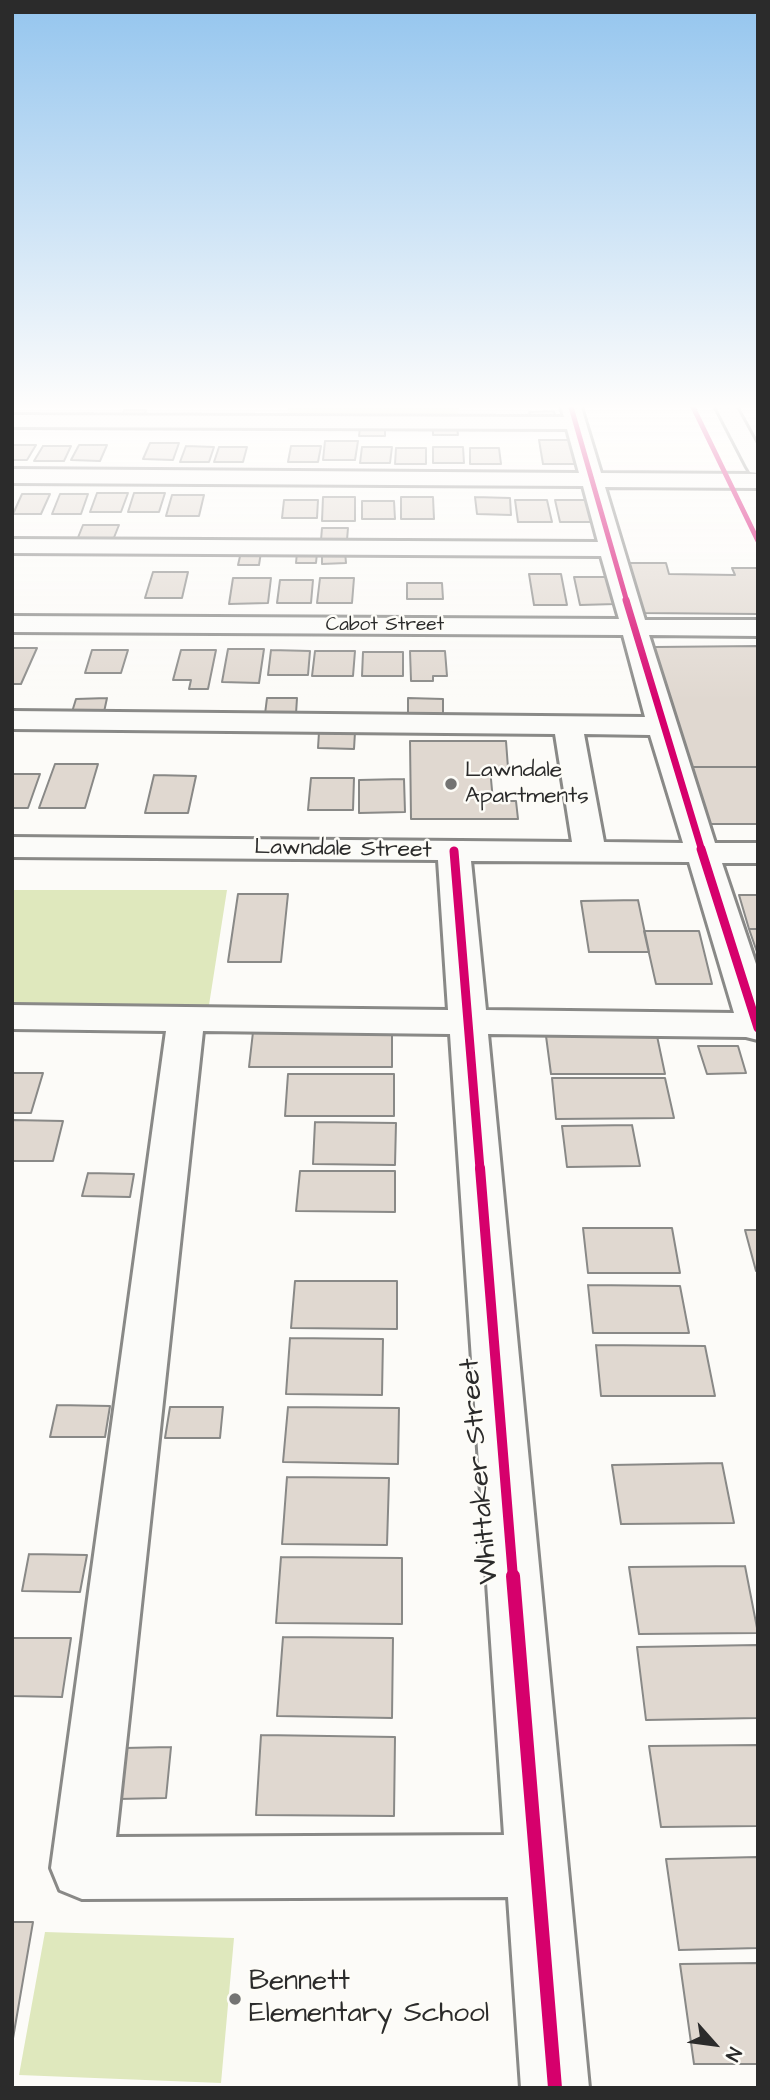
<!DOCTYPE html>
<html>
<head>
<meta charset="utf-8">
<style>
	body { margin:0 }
	#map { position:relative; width:770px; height:2100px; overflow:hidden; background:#fcfbf8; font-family:"Architects Daughter",sans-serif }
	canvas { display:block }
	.frame { position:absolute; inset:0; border:14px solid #2b2b2b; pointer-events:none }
	.north { position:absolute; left:679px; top:2009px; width:70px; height:70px; -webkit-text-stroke:5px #fdfcf7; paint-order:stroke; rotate:118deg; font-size:19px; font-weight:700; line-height:28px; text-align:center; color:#2b2b2b }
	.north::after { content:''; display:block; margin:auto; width:24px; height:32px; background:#2b2b2b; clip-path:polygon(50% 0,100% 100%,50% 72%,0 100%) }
</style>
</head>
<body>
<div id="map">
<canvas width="770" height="2100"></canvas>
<div class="frame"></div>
<div class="north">N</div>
</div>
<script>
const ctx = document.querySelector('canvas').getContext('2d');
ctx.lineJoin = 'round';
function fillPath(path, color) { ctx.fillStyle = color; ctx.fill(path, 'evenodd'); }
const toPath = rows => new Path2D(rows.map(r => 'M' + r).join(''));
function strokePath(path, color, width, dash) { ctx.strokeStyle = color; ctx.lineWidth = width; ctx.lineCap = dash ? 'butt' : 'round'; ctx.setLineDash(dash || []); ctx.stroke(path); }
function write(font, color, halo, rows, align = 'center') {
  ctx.font = font + ' "Architects Daughter",sans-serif'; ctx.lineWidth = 5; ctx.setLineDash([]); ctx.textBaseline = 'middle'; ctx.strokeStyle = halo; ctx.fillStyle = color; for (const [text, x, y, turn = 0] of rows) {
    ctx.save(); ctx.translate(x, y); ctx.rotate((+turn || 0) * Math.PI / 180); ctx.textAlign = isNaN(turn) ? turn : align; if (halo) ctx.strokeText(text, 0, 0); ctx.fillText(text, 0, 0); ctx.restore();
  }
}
fillPath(toPath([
	[289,407,458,407,459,419,287,418],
	[12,890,227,890,209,1005,12,1004],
	[45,1932,234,1938,221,2083,19,2075]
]), '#dfe8bd');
const building = toPath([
	[124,410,146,410,144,417,122,417,124,410],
	[554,411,556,419,531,419,529,412,554,411],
	[360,427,385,427,385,436,359,436,360,427],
	[433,428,457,428,458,435,433,435,433,428],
	[539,440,571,440,576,464,543,464,539,440],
	[325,441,358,441,355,460,323,460,325,441],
	[150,443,179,443,173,460,143,459,150,443],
	[12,445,36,445,27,460,12,460,12,445],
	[79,445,107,445,100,461,71,460,79,445],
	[43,446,71,446,64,461,34,461,43,446],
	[186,446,214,447,209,462,180,462,186,446],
	[291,446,321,446,318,462,288,462,291,446],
	[219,447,247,447,243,462,214,462,219,447],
	[362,447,392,447,390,463,360,463,362,447],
	[433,447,463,447,464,463,433,463,433,447],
	[396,448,426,448,426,464,395,464,396,448],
	[470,448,499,448,501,464,470,464,470,448],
	[97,493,128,493,121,512,90,512,97,493],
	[134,493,165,493,159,512,128,512,134,493],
	[22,494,50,494,41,514,13,514,22,494],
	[60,494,88,494,81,514,52,514,60,494],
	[172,495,204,495,199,516,166,516,172,495],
	[323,497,355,497,355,521,322,521,323,497],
	[401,497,433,497,434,519,401,519,401,497],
	[475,497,510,498,511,515,477,514,475,497],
	[284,500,318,500,317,518,282,518,284,500],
	[515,500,547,500,552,522,518,522,515,500],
	[555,500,588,500,594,522,560,522,555,500],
	[362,501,394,501,395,519,362,519,362,501],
	[83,525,119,525,113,540,77,540,83,525],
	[322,528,348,528,347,540,321,540,322,528],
	[345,551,346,563,322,564,322,552,345,551],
	[241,552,261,552,259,565,238,565,241,552],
	[297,552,317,553,316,563,296,563,297,552],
	[628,563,666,563,669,574,735,575,732,568,758,568,758,614,641,613,628,563],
	[153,572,188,572,182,598,145,598,153,572],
	[529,574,561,574,567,605,534,605,529,574],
	[574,577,609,577,616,604,580,605,574,577],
	[233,578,271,578,268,603,229,604,233,578],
	[320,578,354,578,352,603,317,603,320,578],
	[280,580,313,580,311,603,277,603,280,580],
	[407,583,442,583,443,599,407,599,407,583],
	[758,646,758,767,690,767,654,647,758,646],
	[12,648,37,648,21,684,12,684,12,648],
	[228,649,264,649,259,683,222,682,228,649],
	[92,650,128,650,121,673,85,673,92,650],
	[181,650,216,650,208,689,189,689,191,680,173,680,181,650],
	[271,650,310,651,308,675,268,675,271,650],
	[315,651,355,651,353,676,312,676,315,651],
	[410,651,445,651,447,676,433,676,433,681,411,681,410,651],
	[363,652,403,652,403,676,362,676,363,652],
	[107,698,104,712,72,712,76,699,107,698],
	[267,698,297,698,296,714,265,714,267,698],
	[408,698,443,699,443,717,408,716,408,698],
	[319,732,355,732,354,749,318,748,319,732],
	[410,741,506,741,508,768,490,768,493,801,516,801,518,819,411,819,410,741],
	[55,764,98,764,85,808,39,808,55,764],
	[690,767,758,767,758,824,706,824,690,767],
	[12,774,40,774,28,808,12,808,12,774],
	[154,775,196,776,188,813,145,813,154,775],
	[311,778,354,778,353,810,308,810,311,778],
	[404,779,405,812,359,813,359,780,404,779],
	[238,894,288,894,281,962,228,962,238,894],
	[739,895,758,895,758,929,749,929,739,895],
	[638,900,649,952,589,952,581,901,638,900],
	[749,929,758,929,758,955,749,929],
	[644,931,699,931,712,984,656,984,644,931],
	[253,1032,392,1032,392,1067,249,1067,253,1032],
	[546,1036,657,1036,665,1074,551,1074,546,1036],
	[698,1046,738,1046,746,1073,707,1074,698,1046],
	[12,1073,43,1073,31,1113,12,1113,12,1073],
	[288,1074,394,1074,394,1116,285,1116,288,1074],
	[552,1078,665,1078,674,1118,556,1119,552,1078],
	[12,1120,63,1121,53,1161,12,1161,12,1120],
	[315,1122,396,1123,395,1165,313,1164,315,1122],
	[632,1125,640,1166,567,1167,562,1126,632,1125],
	[300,1171,395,1171,395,1212,296,1211,300,1171],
	[88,1173,134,1174,130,1197,82,1196,88,1173],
	[583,1228,672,1228,680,1273,588,1273,583,1228],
	[745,1230,758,1230,758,1271,756,1271,745,1230],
	[295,1281,397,1281,397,1329,291,1328,295,1281],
	[588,1285,680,1286,689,1333,593,1333,588,1285],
	[290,1338,383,1339,382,1395,286,1394,290,1338],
	[596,1345,705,1346,715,1396,601,1396,596,1345],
	[57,1405,110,1406,105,1437,50,1437,57,1405],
	[170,1407,223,1407,220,1438,165,1438,170,1407],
	[288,1407,399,1408,398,1464,283,1462,288,1407],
	[722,1463,734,1523,621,1524,612,1465,722,1463],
	[287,1477,389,1478,387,1545,282,1544,287,1477],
	[29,1554,87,1555,80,1592,22,1591,29,1554],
	[281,1557,402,1558,402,1624,276,1623,281,1557],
	[745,1566,758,1633,639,1634,629,1567,745,1566],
	[283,1637,393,1638,392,1718,277,1716,283,1637],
	[12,1638,71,1638,62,1697,12,1696,12,1638],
	[757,1645,758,1718,646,1720,637,1647,757,1645],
	[261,1735,395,1737,394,1816,256,1815,261,1735],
	[758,1745,758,1826,661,1827,649,1746,758,1745],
	[171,1747,166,1798,118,1799,124,1748,171,1747],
	[758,1857,758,1948,679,1950,666,1859,758,1857],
	[12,1922,33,1922,12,2044,12,1922],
	[758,1963,758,2064,694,2064,680,1964,758,1963]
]);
fillPath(building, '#e0d8d0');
strokePath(building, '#898987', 2);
const minor = toPath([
	[561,407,581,407,601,473,758,474,758,488,605,487,645,620,758,620,758,636,649,635,715,843,758,843,758,863,722,863,758,970,758,1040,746,1037,488,1034,589,2088,521,2088,508,1897,82,1899,60,1890,51,1868,166,1031,12,1029,12,1005,448,1010,438,860,12,857,12,837,572,842,555,734,12,729,12,711,645,717,623,635,12,632,12,616,619,619,601,556,12,553,12,539,598,542,583,486,12,483,12,469,579,473,567,429,12,427,12,415,564,417,561,407],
	[584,734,650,735,683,843,604,842,584,734],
	[471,861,689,862,734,1013,486,1010,471,861],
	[203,1031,450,1034,504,1835,116,1837,203,1031],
	[716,407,736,407,758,447,758,473,750,472,747,467,716,407]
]);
strokePath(minor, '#898987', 6);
fillPath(minor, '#fbfbf9');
strokePath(toPath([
	[571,407,627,602],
	[693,407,758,541]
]), '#d6006c', 5);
strokePath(toPath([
	[626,600,702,851]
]), '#d6006c', 7);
strokePath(toPath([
	[701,849,758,1028],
	[454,851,480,1169]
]), '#d6006c', 9);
strokePath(toPath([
	[480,1168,513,1578]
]), '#d6006c', 10);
strokePath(toPath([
	[513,1576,555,2088]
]), '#d6006c', 14);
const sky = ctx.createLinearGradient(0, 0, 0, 701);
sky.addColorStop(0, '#94c5ee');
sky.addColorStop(0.58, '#fefdfc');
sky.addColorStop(1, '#fefdfc00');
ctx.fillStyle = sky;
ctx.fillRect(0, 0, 770, 701);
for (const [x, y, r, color] of [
	[451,784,7,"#747473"],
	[235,1999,7,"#747473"]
]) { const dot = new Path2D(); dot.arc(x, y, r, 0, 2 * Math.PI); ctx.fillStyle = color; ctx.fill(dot); strokePath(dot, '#fdfcf7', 2.5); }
write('19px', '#2b2b2b', '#fdfcf7', [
	["Cabot Street",385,626]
]);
write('23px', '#2b2b2b', '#fdfcf7', [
	["Lawndale",465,771],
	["Apartments",465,797]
], 'left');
write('23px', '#2b2b2b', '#fdfcf7', [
	["Lawndale Street",343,850,1]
]);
write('28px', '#2b2b2b', '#fdfcf7', [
	["Whittaker Street",481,1471,-95]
]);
write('28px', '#2b2b2b', '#fdfcf7', [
	["Bennett",249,1983],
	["Elementary School",249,2015]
], 'left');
</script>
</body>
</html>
